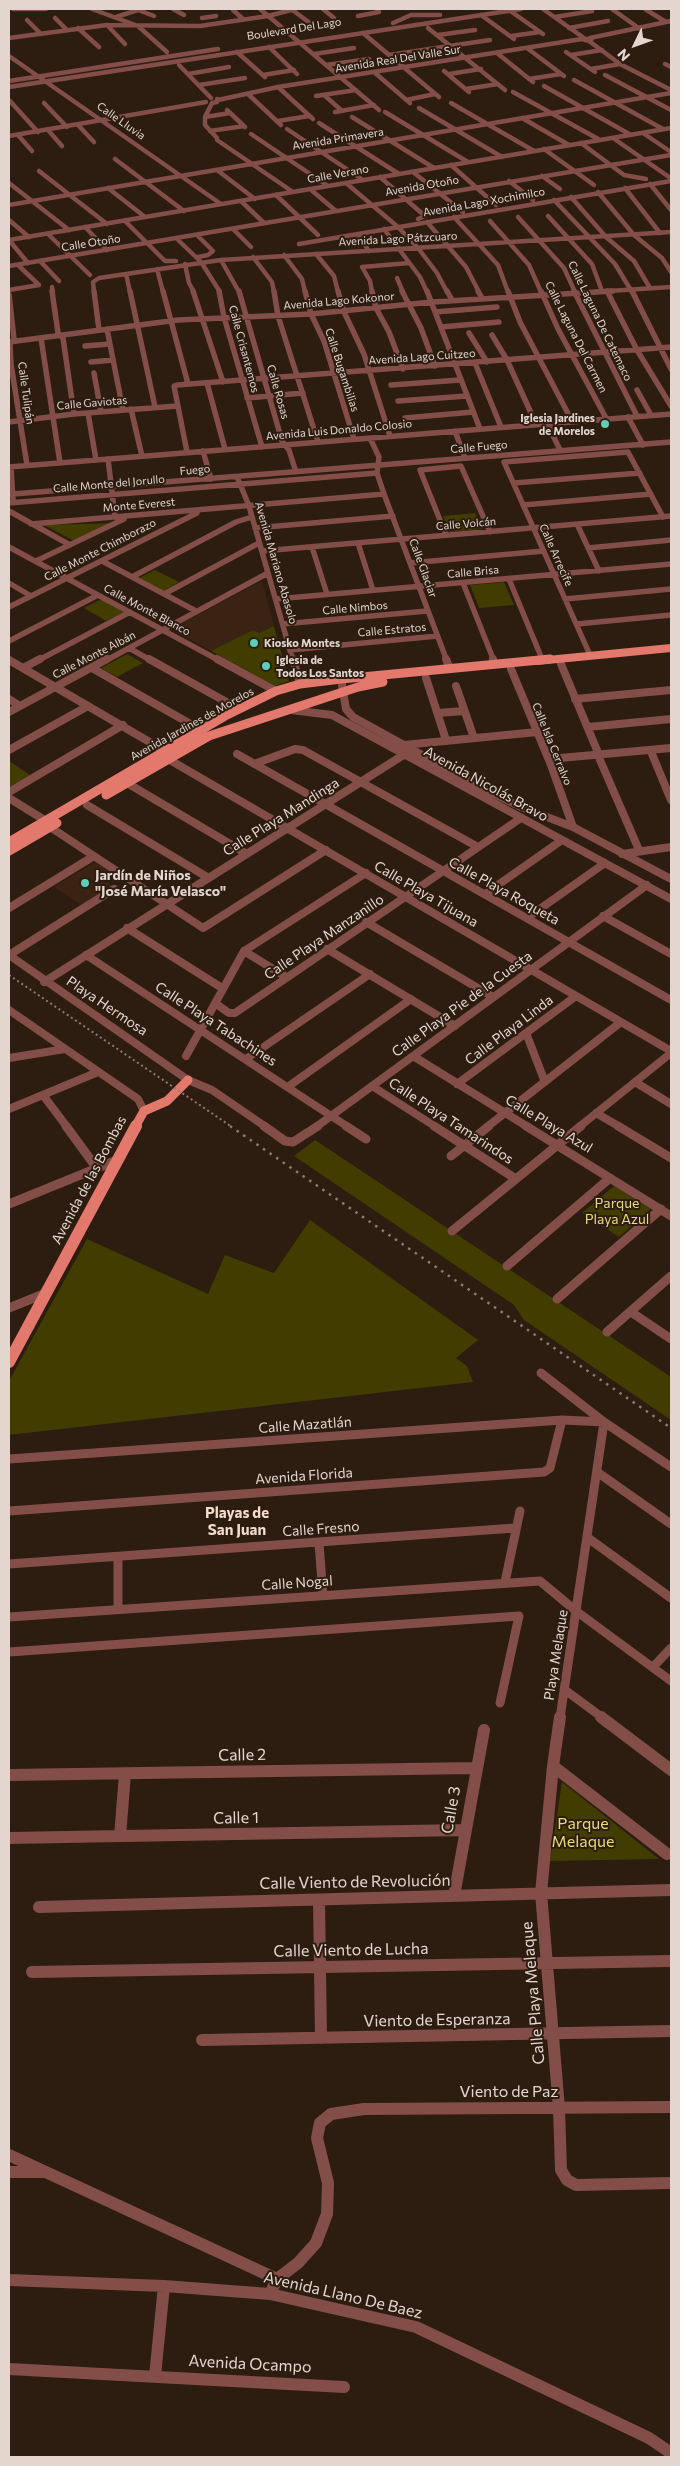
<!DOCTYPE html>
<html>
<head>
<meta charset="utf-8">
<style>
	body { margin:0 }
	#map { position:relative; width:680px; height:2466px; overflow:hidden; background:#2d1c10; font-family:Commissioner,sans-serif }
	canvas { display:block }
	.frame { position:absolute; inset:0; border:10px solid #e2d6ce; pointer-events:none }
	.north { position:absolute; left:610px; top:20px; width:50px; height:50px; -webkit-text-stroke:4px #2d1c10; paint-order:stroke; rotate:228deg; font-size:14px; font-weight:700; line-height:20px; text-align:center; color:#e2d6ce }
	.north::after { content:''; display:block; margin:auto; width:18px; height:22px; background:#e2d6ce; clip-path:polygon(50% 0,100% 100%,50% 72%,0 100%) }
</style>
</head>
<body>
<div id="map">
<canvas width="680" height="2466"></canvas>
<div class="frame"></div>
<div class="north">N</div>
</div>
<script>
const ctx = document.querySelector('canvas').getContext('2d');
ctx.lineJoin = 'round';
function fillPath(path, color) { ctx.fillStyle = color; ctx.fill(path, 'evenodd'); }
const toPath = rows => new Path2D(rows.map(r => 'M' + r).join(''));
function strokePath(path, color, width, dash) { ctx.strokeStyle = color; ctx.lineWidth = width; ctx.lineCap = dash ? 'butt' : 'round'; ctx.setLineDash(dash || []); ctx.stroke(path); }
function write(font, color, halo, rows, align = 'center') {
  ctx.font = font + ' Commissioner,sans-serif'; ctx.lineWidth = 4; ctx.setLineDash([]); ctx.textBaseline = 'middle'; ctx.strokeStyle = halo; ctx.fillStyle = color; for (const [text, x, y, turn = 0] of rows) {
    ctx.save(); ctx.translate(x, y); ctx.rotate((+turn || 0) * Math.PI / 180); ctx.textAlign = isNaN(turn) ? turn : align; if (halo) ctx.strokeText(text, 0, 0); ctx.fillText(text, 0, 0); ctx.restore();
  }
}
fillPath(toPath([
	[262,581,274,626,259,633,253,630,211,651,171,629],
	[97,861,117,874,106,880,113,886,81,905,54,887]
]), '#3a2313');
fillPath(toPath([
	[475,513,482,529,450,532,443,516],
	[112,523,74,541,44,525],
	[155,570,179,582,163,591,139,578],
	[504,582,514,605,479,608,470,585],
	[102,599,124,613,106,621,84,608],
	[274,626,289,681,275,686,211,651,253,630,259,633],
	[127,654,143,663,117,677,101,668],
	[9,761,30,775,9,787],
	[315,1140,671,1377,671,1420,524,1320,514,1305,294,1156],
	[614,1186,651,1209,619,1237,582,1213],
	[310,1220,478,1340,456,1358,467,1366,473,1382,9,1435,9,1381,87,1239,208,1294,225,1255,274,1273],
	[562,1782,659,1859,550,1861]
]), '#413c00');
strokePath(toPath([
	[13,9,46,9],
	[92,9,138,26,167,52],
	[173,9,184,15],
	[260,9,379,110],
	[291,9,310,23],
	[323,9,334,18],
	[543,9,584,38],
	[612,9,640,29],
	[645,9,666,22],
	[233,10,243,19],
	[509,10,543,34],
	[481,15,514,39],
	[358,16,379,12,377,9],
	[116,17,138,10,154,16],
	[555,17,592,11],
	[55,18,67,30],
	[202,18,216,16],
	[27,20,41,34],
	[393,23,411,15,440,15],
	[107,25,125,44],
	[78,28,99,47],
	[428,28,505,90],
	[569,28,608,21],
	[363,33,439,97],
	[438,35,475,30],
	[511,36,540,32],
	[9,38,107,25,200,26,268,16,295,9],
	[590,38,671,21],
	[582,39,592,39,589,41,582,39],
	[589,41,620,64,671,90],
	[269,47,297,74],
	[527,48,564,76],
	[237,52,265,77],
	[566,52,595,72],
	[497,53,533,82],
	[314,54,354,48],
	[389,55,490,40],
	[571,55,602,50],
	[9,56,221,204],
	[665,64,671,67],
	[179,65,211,98],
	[326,65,369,59],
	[591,69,620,64],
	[444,71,469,92],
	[374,72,410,103],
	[188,74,229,67],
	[449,74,481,69],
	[263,75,294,70],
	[605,75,671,110],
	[529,79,561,74],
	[574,80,663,129],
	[9,81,218,49],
	[199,85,245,78],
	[544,86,631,135],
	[9,87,521,9],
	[278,87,313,119],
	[466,89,498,84],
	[513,92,600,140],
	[248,94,281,125],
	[324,95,341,110],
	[316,96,356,90],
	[217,99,217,102,212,103,205,117,205,125,217,138],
	[218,100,278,87,582,39],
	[406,100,435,94],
	[10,101,38,132],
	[44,103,67,127],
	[451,103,534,151],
	[419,108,502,157],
	[227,110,245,127],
	[335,112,374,105],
	[385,112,468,162],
	[205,117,230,113],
	[352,117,434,168],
	[522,118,569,145],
	[278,121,309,116],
	[319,123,399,174],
	[78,125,94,142],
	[287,129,363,180],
	[48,130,62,146],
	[210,131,244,126],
	[643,133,671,152],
	[251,134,328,186],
	[18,135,32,151],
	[9,136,206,102],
	[613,138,669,177],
	[217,140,293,192],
	[581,143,624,175,646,179],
	[544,149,594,185],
	[115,159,184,211],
	[451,165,496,205],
	[217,170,255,199],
	[39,171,107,224],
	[413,172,463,212],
	[542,176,560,189],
	[380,177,425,216,418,219],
	[509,181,533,200],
	[9,183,69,230],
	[346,183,398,227,418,248,437,273,447,292],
	[650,184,671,210],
	[108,188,145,217],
	[625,188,660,233],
	[310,189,336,211],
	[598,192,634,235,662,258,671,272],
	[276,195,318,235],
	[571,197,606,237,634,261,650,288],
	[554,200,615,264,632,292],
	[241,201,264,223],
	[9,205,671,93],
	[548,216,592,264,602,291],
	[454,217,498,265,508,292],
	[518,217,564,268,575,292],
	[9,220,29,237],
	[125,221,165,261,176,261],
	[490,221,529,265,541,292],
	[427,222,466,267,479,292],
	[85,227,107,250],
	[233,229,251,247],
	[384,229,420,277,427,292],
	[48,234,90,275],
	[357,234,369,251],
	[197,235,213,251,208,255,198,257],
	[176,238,201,262,220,292],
	[9,240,671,128],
	[9,240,28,263],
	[299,244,671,181],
	[316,254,334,276,338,292],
	[284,255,302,279,305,292],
	[253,257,272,282,274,292],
	[221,260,239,292],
	[40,261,59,281],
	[185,264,189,283,194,292],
	[18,265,39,285],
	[9,266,671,155],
	[157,269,163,292],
	[126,274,130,292],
	[397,278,403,292],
	[52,287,53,292],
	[9,290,39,285],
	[94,292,93,282,99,278,221,260,671,232],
	[372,292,370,281,362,267,409,263],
	[593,292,671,287]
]), '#824e47', 4.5);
strokePath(toPath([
	[52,291,58,333,63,338,74,414],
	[94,291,99,330],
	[130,291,155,407],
	[163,291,188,384],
	[193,291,223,382],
	[219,291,224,317,262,447],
	[239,291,282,441,289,450,296,472],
	[274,291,278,316,318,442],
	[305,291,311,314,324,341,354,439],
	[338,291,344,312,364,354,390,436],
	[372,291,376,308,389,332,403,369],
	[402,291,421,328,435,366],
	[427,291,480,429],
	[447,291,452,300],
	[478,291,482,298],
	[508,291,520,322,572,421],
	[541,291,558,329,606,418],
	[574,291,637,416],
	[607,291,637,350,671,406],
	[632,291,671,369],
	[9,294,14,339,10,344,11,364,27,465],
	[435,312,497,307],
	[441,327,499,322],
	[107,329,123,410],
	[469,333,487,362],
	[492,335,507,360,536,424],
	[41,338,60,463],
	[9,342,178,320,311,314,432,302,613,291],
	[85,346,110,344],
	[91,362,113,360],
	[475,363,501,427],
	[94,373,101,412],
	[207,383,225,449],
	[391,385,460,380],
	[637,390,651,415],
	[247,398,303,393],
	[398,401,467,396],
	[131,409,142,456],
	[88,413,96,460],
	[628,417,643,445],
	[405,418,473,412],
	[9,422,74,414,177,406],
	[547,423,560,450],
	[455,431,465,458],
	[370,438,379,457,377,473,384,494,447,661],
	[203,451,211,479],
	[187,452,174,386,177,385,671,347],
	[108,459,115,517],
	[9,467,671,414],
	[11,467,13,500],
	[238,479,249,506,293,661],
	[514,483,640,473],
	[13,494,671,442],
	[9,503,377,473],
	[523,505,651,494],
	[9,511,70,545],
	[31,524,384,494],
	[577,524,599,571],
	[255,528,393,516],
	[446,535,420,470,461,466,490,532],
	[358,543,373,590],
	[9,547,220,661],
	[312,547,327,594],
	[588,548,671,540],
	[262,551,671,516],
	[36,561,124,519],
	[102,561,196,611],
	[410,563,544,551],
	[132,577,236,522,252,517],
	[509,579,542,659],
	[9,583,31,596],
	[463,583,494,661],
	[164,594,259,543],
	[276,599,671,564],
	[565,599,671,589],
	[9,607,197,513,198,510],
	[283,624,427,611],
	[577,624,671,615],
	[9,641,98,595],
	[129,648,152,661],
	[290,650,437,636],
	[590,655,504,462,628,452,663,517],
	[37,661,130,612],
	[105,661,268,573]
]), '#824e47', 5.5);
strokePath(toPath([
	[149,659,239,709],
	[217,659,276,691],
	[293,659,300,684],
	[446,659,450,669],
	[493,659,495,664],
	[9,660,165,751],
	[561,664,599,755],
	[23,668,40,659],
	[92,668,201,730],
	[511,669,551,765,573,827],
	[426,678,446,740],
	[341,679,346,709,353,717,482,788,521,807,573,827,671,879],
	[456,686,474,738],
	[9,699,20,706],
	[575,699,671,690],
	[291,710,332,715,671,899],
	[9,712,107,659],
	[438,713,464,711],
	[588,727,671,719],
	[404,745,537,732],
	[9,750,88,706],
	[237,754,671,1000],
	[652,754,671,800],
	[168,759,671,1051],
	[549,759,671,748],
	[600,760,639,850],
	[254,764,295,749,303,750,478,847],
	[127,783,247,854],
	[9,792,123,725],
	[9,798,46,821],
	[87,805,207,877],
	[50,827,203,928,326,850],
	[622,854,671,847],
	[485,894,562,840],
	[9,908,94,856],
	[603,916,671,954],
	[527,918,605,863],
	[366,922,493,997],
	[127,928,222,988],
	[327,949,455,1026],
	[244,951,286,977],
	[9,955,188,1080,212,1090,266,1127],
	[9,955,114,889],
	[86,955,348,1127],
	[44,982,405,754],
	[215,1003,229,1013,235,1013,521,818],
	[9,1010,138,1099,144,1111],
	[526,1033,545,1082],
	[186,1056,244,951,366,873],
	[413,1056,528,1127],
	[9,1058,65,1049],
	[246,1059,370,974],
	[635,1082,671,1104],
	[457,1084,576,996],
	[289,1086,411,999],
	[372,1086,436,1127],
	[43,1095,67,1127],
	[9,1109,98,1072],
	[596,1113,620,1127],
	[316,1127,647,885],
	[487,1127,621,1022],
	[579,1127,671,1053]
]), '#824e47', 8);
strokePath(toPath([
	[66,1126,96,1167],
	[264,1126,285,1141,293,1142,318,1126],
	[346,1126,366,1139],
	[434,1126,516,1179],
	[526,1126,671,1216],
	[618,1126,671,1158],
	[451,1156,489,1126],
	[9,1204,117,1160],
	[452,1231,581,1126],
	[507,1266,610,1178],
	[557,1299,661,1209],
	[9,1308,46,1293],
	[631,1312,671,1339],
	[607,1332,671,1276],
	[541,1373,604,1422,671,1467],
	[9,1459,562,1420,604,1422],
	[597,1472,671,1524],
	[9,1511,544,1472,550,1468,562,1420],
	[588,1538,671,1598],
	[319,1543,323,1595],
	[118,1557,118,1608],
	[9,1564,515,1528],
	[505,1582,520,1511],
	[9,1617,540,1581,576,1611,671,1681],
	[9,1652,519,1616,500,1703],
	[653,1667,671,1648],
	[565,1690,603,1718],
	[560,1718,604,1422]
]), '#824e47', 9);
strokePath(toPath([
	[560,1717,553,1766,541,1893,559,2108,561,2170,567,2180,576,2185,671,2183],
	[601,1717,671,1770],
	[553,1766,667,1854],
	[9,1775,475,1768],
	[120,1836,125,1774],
	[9,1838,464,1830],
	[454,1896,484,1730],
	[319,1900,321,2038],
	[39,1907,671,1890],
	[32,1972,671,1961],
	[202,2040,671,2031],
	[9,2155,277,2279,270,2294],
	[9,2172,44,2172],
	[277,2279,298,2263,316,2243,327,2214,328,2183,317,2138,320,2123,331,2114,364,2109,671,2107],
	[9,2280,164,2286,270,2294,416,2327,649,2438,671,2453],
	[9,2369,344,2387],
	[155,2376,164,2286]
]), '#824e47', 12);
strokePath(toPath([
	[537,661,671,648]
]), '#e3796c', 8);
strokePath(toPath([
	[106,795,209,736,358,687,383,682],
	[9,842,225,716,276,691,300,684,341,679,550,659],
	[9,851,57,823],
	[135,1127,144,1111,167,1101,188,1080]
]), '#e3796c', 9);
strokePath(toPath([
	[9,1362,136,1126]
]), '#e3796c', 12);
strokePath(toPath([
	[9,975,232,1127]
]), '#8a7c72', 2, [2, 3]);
strokePath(toPath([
	[230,1126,671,1428]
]), '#8a7c72', 2.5, [2.5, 5.5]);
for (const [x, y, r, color] of [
	[605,424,5,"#5cceba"],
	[254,643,5,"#5cceba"],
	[266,666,5,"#5cceba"],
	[85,883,5,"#5cceba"]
]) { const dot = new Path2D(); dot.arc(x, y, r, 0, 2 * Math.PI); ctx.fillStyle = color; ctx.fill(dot); strokePath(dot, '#2d1c10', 2); }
write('11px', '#e2d6ce', '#2d1c10', [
	["Boulevard Del Lago",294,29,-9],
	["Avenida Real Del Valle Sur",398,59,-9],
	["Calle Lluvia",121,121,35],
	["Avenida Primavera",338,139,-9],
	["Calle Verano",338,174,-10],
	["Avenida Otoño",422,186,-10],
	["Avenida Lago Xochimilco",484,202,-10],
	["Avenida Lago Pátzcuaro",398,239,-3],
	["Calle Otoño",91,243,-9],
	["Avenida Lago Kokonor",339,301,-5],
	["Calle Laguna De Catemaco",600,321,64],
	["Calle Laguna Del Carmen",576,337,63],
	["Calle Crisantemos",244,349,75],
	["Avenida Lago Cuitzeo",422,357,-4],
	["Calle Bugambilias",342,370,72],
	["Calle Rosas",278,392,74],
	["Calle Tulipán",26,393,82],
	["Calle Gaviotas",92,403,-5],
	["Avenida Luis Donaldo Colosio",339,430,-5],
	["Calle Fuego",479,447,-5],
	["Fuego",195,470,-5],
	["Calle Monte del Jorullo",109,484,-5],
	["Monte Everest",139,505,-5],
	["Calle Volcán",466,524,-5],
	["Calle Monte Chimborazo",100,550,-27],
	["Calle Arrecife",556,555,66],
	["Avenida Mariano Abasolo",276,563,74],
	["Calle Glaciar",423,568,70],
	["Calle Brisa",473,572,-5],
	["Calle Nimbos",355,608,-5],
	["Calle Monte Blanco",147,610,28],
	["Calle Estratos",392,630,-5],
	["Calle Monte Albán",94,655,-27],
	["Avenida Jardines de Morelos",192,724,-29],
	["Calle Isla Cerralvo",552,744,68]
]);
write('bold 11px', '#e2d6ce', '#2d1c10', [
	["Iglesia Jardines",595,418,"right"],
	["de Morelos",595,431,"right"],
	["Kiosko Montes",264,643],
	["Iglesia de",276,660],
	["Todos Los Santos",276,673]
], 'left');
write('14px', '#e2d6ce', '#2d1c10', [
	["Avenida Nicolás Bravo",486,784,29],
	["Calle Playa Mandinga",281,817,-32],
	["Calle Playa Roqueta",504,891,29],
	["Calle Playa Tijuana",426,894,30],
	["Calle Playa Manzanillo",324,937,-34],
	["Calle Playa Pie de la Cuesta",462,1004,-36],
	["Playa Hermosa",107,1006,34],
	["Calle Playa Tabachines",216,1024,33],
	["Calle Playa Linda",509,1030,-37],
	["Calle Playa Tamarindos",451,1121,33],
	["Calle Playa Azul",549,1124,31],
	["Avenida de las Bombas",89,1180,-62],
	["Calle Mazatlán",305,1425,-4],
	["Avenida Florida",304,1476,-4],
	["Calle Fresno",321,1529,-4],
	["Calle Nogal",297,1583,-4],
	["Playa Melaque",556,1655,-81]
]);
write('bold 14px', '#e2d6ce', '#2d1c10', [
	["Jardín de Niños",95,875],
	["\"José María Velasco\"",95,891]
], 'left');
write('14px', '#e7de74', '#2d1c10', [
	["Parque",617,1203],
	["Playa Azul",617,1219]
]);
write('bold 15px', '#f4dbcc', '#2d1c10', [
	["Playas de",237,1513],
	["San Juan",237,1530]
]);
write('16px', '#e2d6ce', '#2d1c10', [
	["Calle 2",242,1755,-1],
	["Calle 3",451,1810,-80],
	["Calle 1",236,1818,-1],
	["Calle Viento de Revolución",355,1882,-1],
	["Calle Viento de Lucha",351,1950,-1],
	["Calle Playa Melaque",533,1993,-95],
	["Viento de Esperanza",437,2020,-1],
	["Viento de Paz",509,2092],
	["Avenida Llano De Baez",343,2295,13],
	["Avenida Ocampo",250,2364,3]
]);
write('16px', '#e7de74', '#2d1c10', [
	["Parque",583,1824],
	["Melaque",583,1842]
]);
</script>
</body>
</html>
